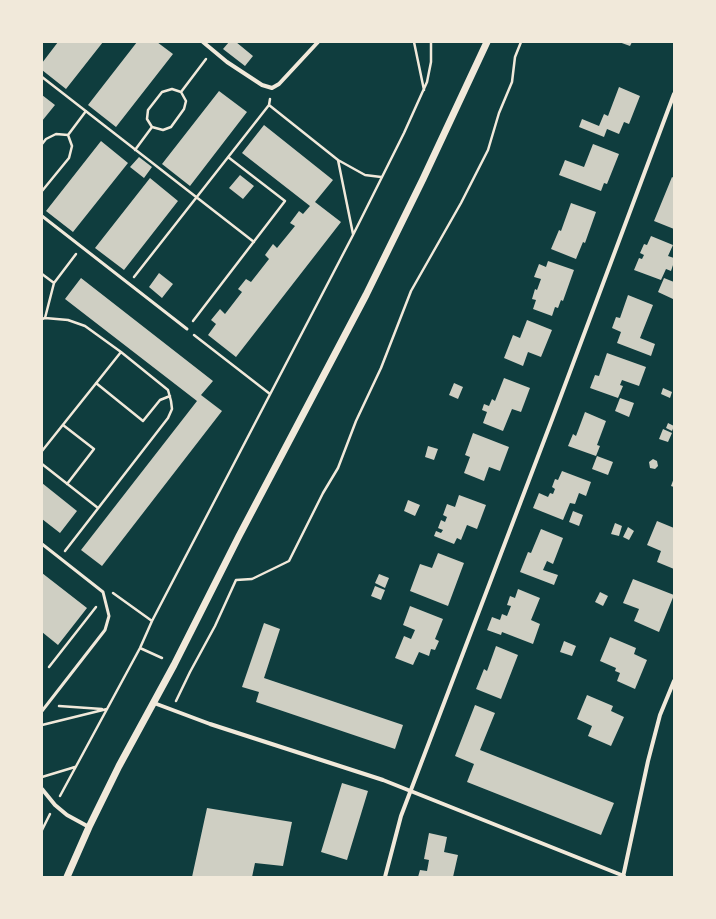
<!DOCTYPE html>
<html>
<head>
<meta charset="utf-8">
<style>
	body { margin:0 }
	#map { position:relative; width:716px; height:919px; overflow:hidden; background:#0f3d3e; font-family:Poppins,sans-serif }
	canvas { display:block }
	.frame { position:absolute; inset:0; border:43px solid #f1e9da; pointer-events:none }
</style>
</head>
<body>
<div id="map">
<canvas width="716" height="919"></canvas>
<div class="frame"></div>
</div>
<script>
const ctx = document.querySelector('canvas').getContext('2d');
ctx.lineJoin = 'round';
function fillPath(path, color) { ctx.fillStyle = color; ctx.fill(path, 'evenodd'); }
const toPath = rows => new Path2D(rows.map(r => 'M' + r).join(''));
function strokePath(path, color, width, dash) { ctx.strokeStyle = color; ctx.lineWidth = width; ctx.lineCap = dash ? 'butt' : 'round'; ctx.setLineDash(dash || []); ctx.stroke(path); }
fillPath(toPath([
	[58,42,103,42,66,89,42,70,42,63],
	[137,42,157,42,173,54,116,127,88,105],
	[229,42,236,42,253,56,245,66,223,49],
	[619,42,632,42,630,46],
	[619,87,640,96,629,124,624,122,619,134,607,129,604,137,579,127,582,119,599,126,604,114,608,116],
	[219,91,247,112,190,186,162,164],
	[42,95,55,105,42,121],
	[264,125,333,180,315,202,341,222,236,357,208,335,216,324,211,320,220,309,225,314,242,292,238,289,246,279,251,282,269,259,265,255,273,244,277,248,295,226,290,223,299,211,303,214,310,206,242,153],
	[101,141,128,163,73,232,46,211],
	[593,144,619,154,607,184,604,183,601,191,559,175,565,160,584,167],
	[139,157,152,167,144,178,130,167],
	[240,175,254,186,243,199,229,188],
	[672,177,674,178,674,229,654,221],
	[150,178,178,201,124,270,95,248],
	[571,203,596,212,585,243,583,242,576,259,551,249,559,230,561,231],
	[651,236,673,245,668,256,674,258,674,262,671,271,666,269,661,280,634,270,639,258,642,259,644,255,640,253,644,244,647,245],
	[548,261,574,270,563,301,561,300,558,308,555,307,552,316,533,309,536,300,532,299,535,289,537,290,541,279,534,277,539,264,546,267],
	[159,273,173,284,162,298,149,287],
	[81,278,213,381,201,395,222,411,102,566,81,550,197,401,65,299],
	[664,278,674,282,673,299,658,292],
	[628,295,653,305,640,338,655,344,651,356,617,343,621,332,612,328,616,317,620,318],
	[527,320,552,330,541,357,528,352,523,366,504,358,513,335,520,338],
	[607,353,646,367,639,386,622,380,620,385,623,386,618,398,590,388,595,375,599,376],
	[504,378,530,388,521,412,512,409,503,431,483,423,487,412,482,410,484,404,489,406,492,399,495,401],
	[454,383,463,387,458,399,449,395],
	[663,388,672,392,670,398,661,394],
	[620,398,634,403,629,417,615,411],
	[585,412,606,421,597,445,600,446,596,456,568,446,573,434,576,436],
	[668,423,674,426,672,431,666,428],
	[663,429,672,433,668,442,659,439],
	[473,433,509,447,500,471,489,467,484,481,464,473,470,457,465,455],
	[428,446,438,449,434,460,425,457],
	[597,456,613,462,608,475,592,469],
	[653,459,657,461,658,466,655,469,650,468,649,462],
	[562,471,591,482,586,496,579,493,575,504,570,503,563,520,533,508,539,493,548,497,550,493,553,494,555,489,552,487,555,479,558,480],
	[674,478,674,487,671,486],
	[42,483,77,511,60,533,42,519],
	[459,495,486,505,477,529,467,525,461,540,457,538,454,544,434,536,436,531,441,533,443,530,438,528,441,520,445,522,447,517,443,515,447,504,455,507],
	[408,500,420,505,415,516,404,511],
	[573,511,583,515,579,526,569,522],
	[657,521,674,528,674,569,657,562,661,551,647,545],
	[615,523,622,526,619,536,611,534],
	[628,527,634,531,629,540,623,537],
	[541,529,563,538,553,564,547,561,543,570,558,575,554,585,520,572,528,552,531,553],
	[438,553,464,563,448,606,410,591,420,564,432,568],
	[42,573,87,608,58,645,42,632],
	[379,574,389,578,385,588,375,583],
	[633,579,674,595,659,632,634,621,639,609,623,603],
	[375,586,385,590,381,600,371,596],
	[518,589,540,598,531,620,540,624,533,644,502,632,501,635,487,630,492,617,500,620,502,614,507,616,511,606,507,605,510,596,515,598],
	[600,592,608,596,603,606,595,602],
	[410,606,443,619,435,639,439,641,435,650,431,649,429,656,419,652,413,665,395,658,404,636,411,639,415,630,403,625],
	[264,623,280,629,264,678,403,725,395,749,256,702,259,692,242,687],
	[610,637,636,648,634,654,647,660,635,689,617,681,620,673,615,671,616,668,600,661],
	[564,641,576,646,572,656,560,652],
	[496,646,518,655,501,699,476,689,484,669,487,671],
	[587,695,613,706,611,711,624,717,611,746,588,736,592,726,577,719],
	[475,705,495,713,480,750,614,803,601,835,467,782,474,764,455,756],
	[342,783,368,791,347,860,321,852],
	[207,808,292,822,283,866,255,863,252,877,192,877],
	[429,833,447,837,444,852,458,855,453,877,418,877,420,870,427,871,429,860,424,859]
]), '#cfcfc3');
strokePath(toPath([
	[414,42,424,90],
	[42,77,254,242],
	[181,92,206,59],
	[269,105,338,160,353,234],
	[42,144,46,139,56,134,68,135],
	[135,150,152,127,163,130,171,127,184,109,186,101,181,92,172,89,162,92,148,110,147,119,152,127],
	[338,160,365,175,381,177],
	[42,191,69,158,72,146,68,135,86,111],
	[42,274,54,283,76,254],
	[134,277,269,105,270,99],
	[45,318,54,283],
	[42,319,45,318,68,320,85,326,121,352,168,390,171,401,172,409,168,418,65,551],
	[193,321,285,201,228,157],
	[194,335,270,394],
	[96,383,143,421,160,400,170,396],
	[63,425,94,449,67,484],
	[42,451,121,352],
	[42,464,98,508],
	[113,593,152,621],
	[140,648,162,658],
	[49,667,96,607],
	[176,701,190,672,215,626,236,580,252,579,289,561,323,493,338,468,356,421,381,368,411,291,461,203,488,150,499,113,512,82,515,57,521,42],
	[59,706,102,709],
	[42,725,107,709],
	[42,777,75,767],
	[60,796,140,648,152,621,353,235,404,133,427,82,431,62,431,42],
	[42,830,50,814]
]), '#f1e9da', 2.5);
strokePath(toPath([
	[42,216,187,329],
	[42,544,103,592,109,616,105,630,42,711]
]), '#f1e9da', 3);
strokePath(toPath([
	[203,42,227,62,262,85,272,88,279,84,318,42],
	[154,703,210,724,383,780,624,876],
	[42,789,55,805,67,815,89,827],
	[385,877,401,816,553,417,674,94],
	[623,877,648,761,660,715,674,681]
]), '#f1e9da', 4);
strokePath(toPath([
	[67,877,89,827,119,766,174,665,239,536,366,295,423,179,487,42]
]), '#f1e9da', 7);
</script>
</body>
</html>
